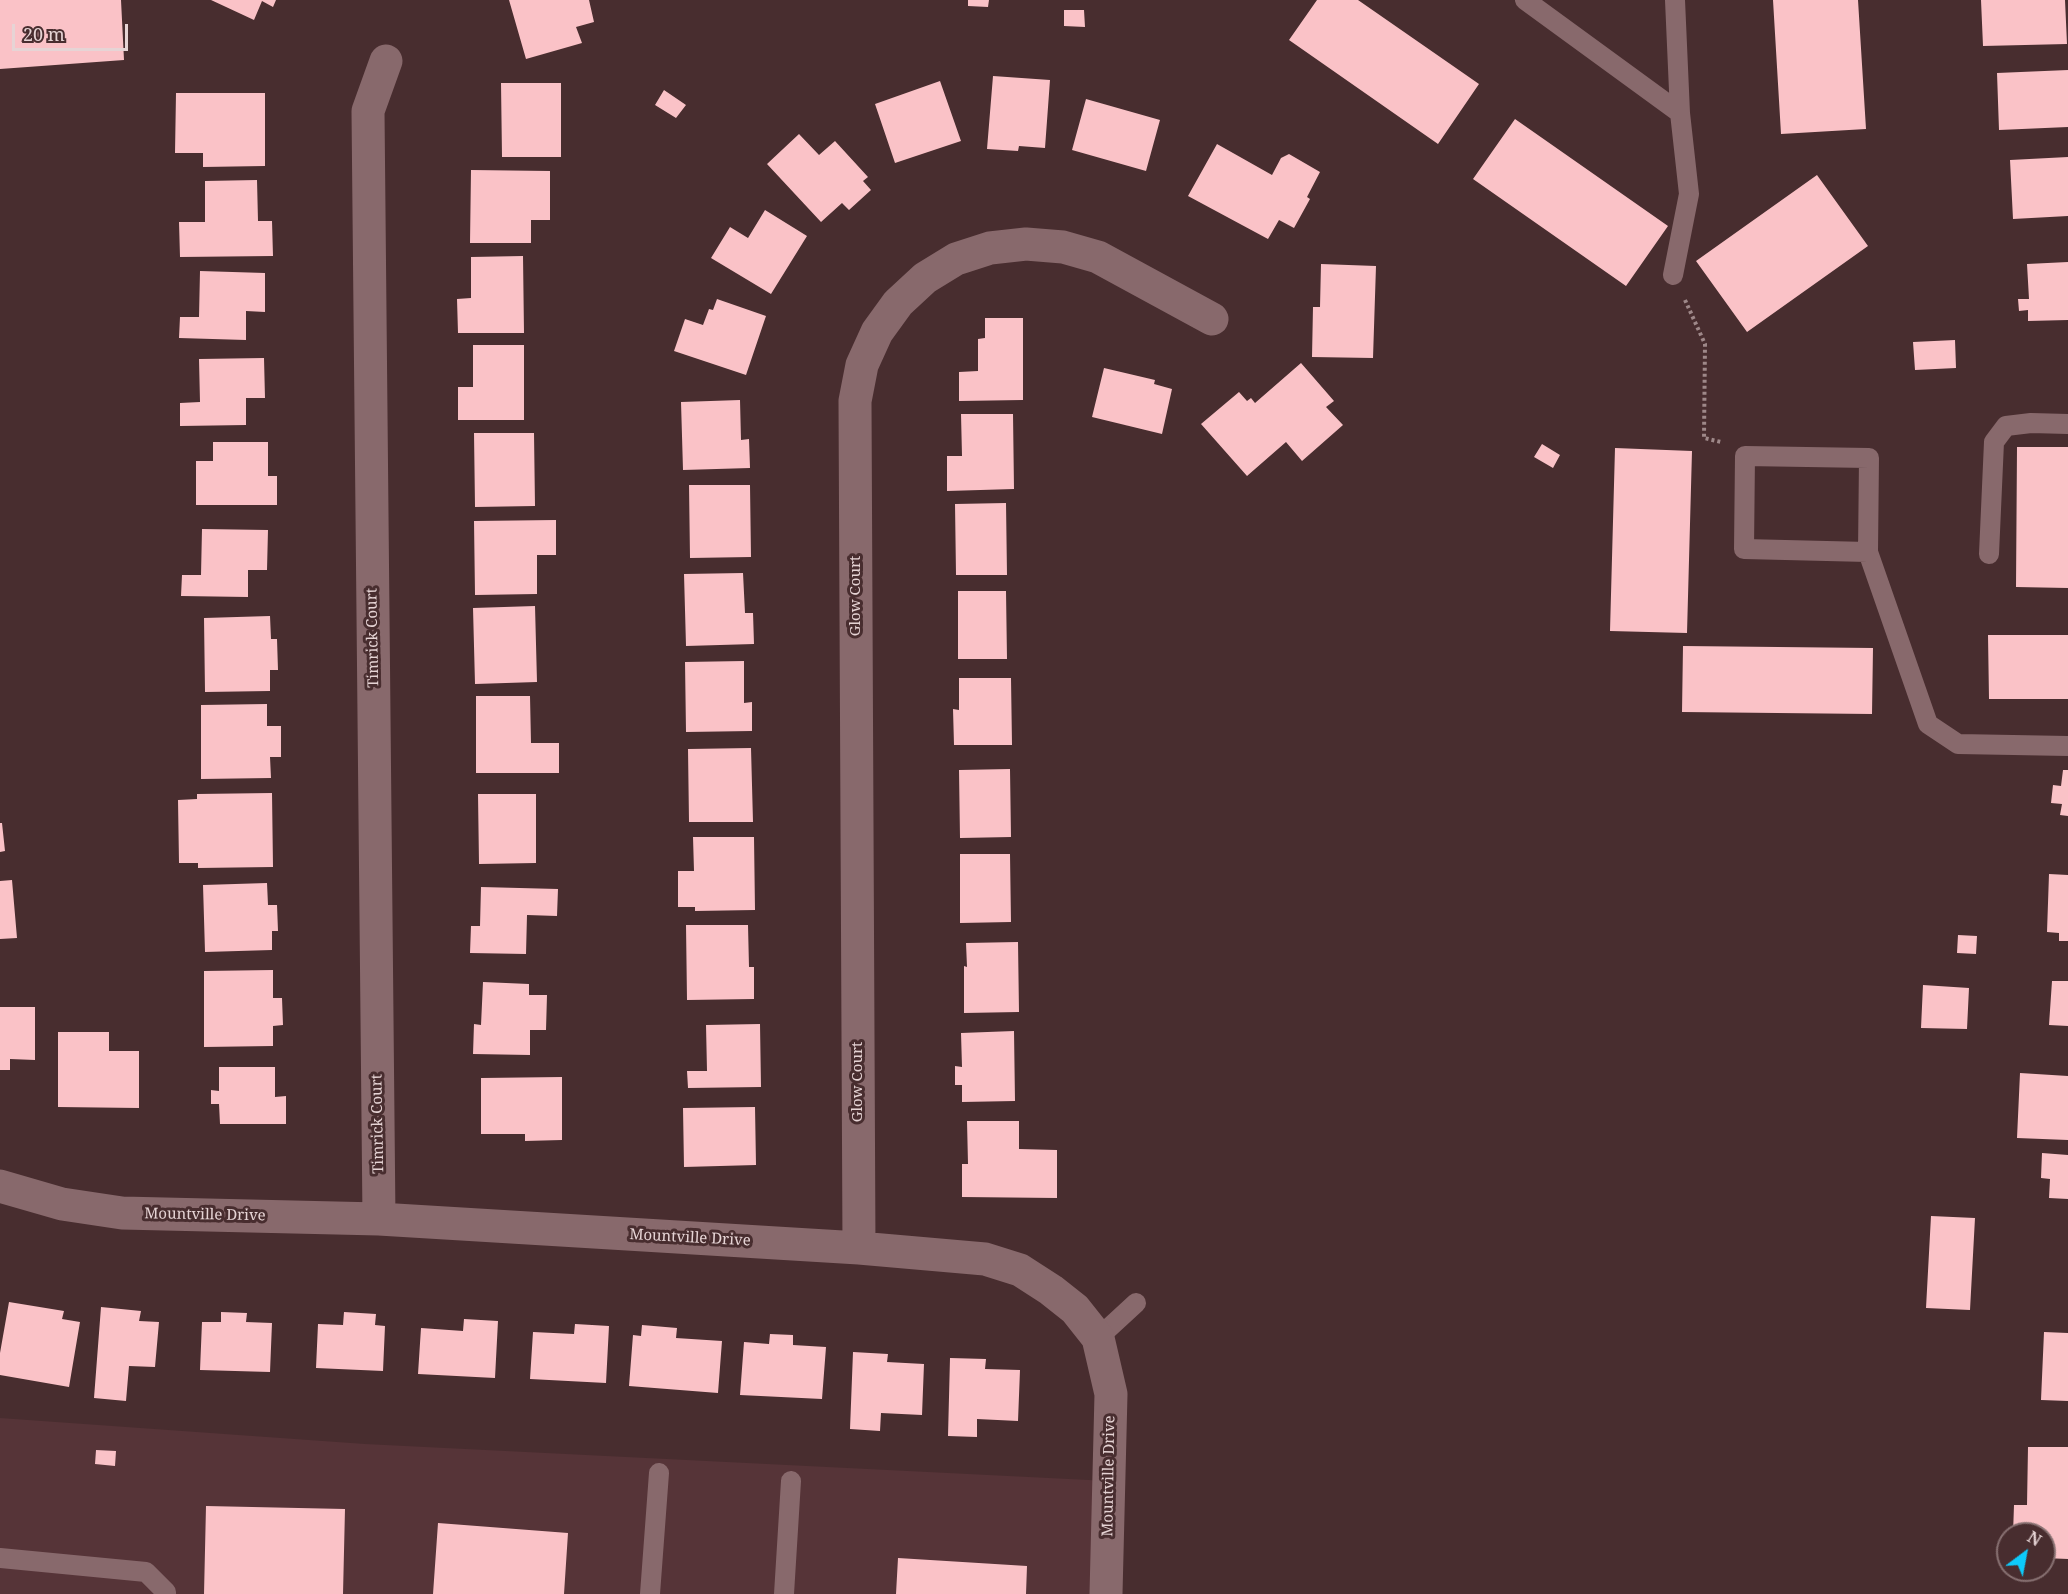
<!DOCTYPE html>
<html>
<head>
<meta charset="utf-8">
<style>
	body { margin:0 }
	#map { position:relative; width:2068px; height:1594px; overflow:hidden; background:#482d2f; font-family:"Noto Serif",serif }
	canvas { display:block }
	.north { position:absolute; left:1996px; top:1522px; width:60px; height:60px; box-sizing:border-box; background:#482d2f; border:2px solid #877071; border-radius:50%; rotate:32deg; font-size:16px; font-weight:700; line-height:24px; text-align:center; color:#e6d4d5 }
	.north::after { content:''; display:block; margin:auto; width:21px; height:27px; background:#0dcafa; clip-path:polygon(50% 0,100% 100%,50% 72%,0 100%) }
	.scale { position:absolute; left:12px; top:24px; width:116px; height:27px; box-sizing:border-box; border:3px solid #e6d4d5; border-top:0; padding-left:8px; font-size:18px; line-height:21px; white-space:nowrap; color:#e6d4d5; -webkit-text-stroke:4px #482d2f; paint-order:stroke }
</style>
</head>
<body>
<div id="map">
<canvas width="2068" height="1594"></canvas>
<div class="north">N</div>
<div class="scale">20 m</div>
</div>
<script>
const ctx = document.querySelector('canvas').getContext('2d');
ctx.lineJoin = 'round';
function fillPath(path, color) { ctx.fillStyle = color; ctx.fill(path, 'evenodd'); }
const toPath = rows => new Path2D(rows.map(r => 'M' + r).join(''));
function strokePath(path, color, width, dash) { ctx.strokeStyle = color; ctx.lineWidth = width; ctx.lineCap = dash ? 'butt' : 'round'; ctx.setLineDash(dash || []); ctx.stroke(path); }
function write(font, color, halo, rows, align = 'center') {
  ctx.font = font + ' "Noto Serif",serif'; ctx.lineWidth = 6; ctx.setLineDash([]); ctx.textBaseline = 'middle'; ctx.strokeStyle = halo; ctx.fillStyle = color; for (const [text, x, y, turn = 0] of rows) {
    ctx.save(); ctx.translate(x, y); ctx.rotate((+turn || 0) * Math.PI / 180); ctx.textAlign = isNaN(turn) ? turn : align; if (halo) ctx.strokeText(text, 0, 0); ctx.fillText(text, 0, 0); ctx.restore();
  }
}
fillPath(toPath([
	[0,1418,365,1444,1109,1481,1106,1594,0,1594]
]), '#563438');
fillPath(toPath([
	[0,0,121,0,124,60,0,69],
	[211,0,276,0,273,7,262,1,254,20],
	[509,0,589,0,594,22,576,27,582,43,526,59],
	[968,0,989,0,988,7,968,6],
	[1317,0,1358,0,1479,84,1438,144,1289,40],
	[1773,0,1858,0,1866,129,1781,134],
	[1981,0,2065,0,2067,44,1983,46],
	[1064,10,1084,10,1085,27,1064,26],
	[2068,70,2068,127,1999,130,1997,73],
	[993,76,1050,80,1045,148,1019,146,1018,151,987,149],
	[940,81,961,141,895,163,875,104],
	[501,83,561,83,561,157,502,157],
	[664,90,686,105,676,118,655,105],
	[176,93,265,93,265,166,203,167,203,153,175,153],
	[1086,99,1160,120,1146,171,1072,150],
	[1515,119,1668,226,1626,286,1473,179],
	[799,134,819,155,835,141,868,177,863,181,871,190,849,210,842,203,821,222,767,164],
	[1217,144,1272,175,1281,158,1289,154,1320,172,1307,197,1310,199,1294,228,1279,220,1268,239,1188,196],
	[2068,157,2068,216,2013,219,2010,160],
	[471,170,550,171,550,220,531,220,531,243,470,243],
	[1817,175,1868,246,1747,332,1696,261],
	[257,180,258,221,272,221,273,256,180,257,179,222,205,222,205,181],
	[765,210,807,236,771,294,711,258,730,227,748,238],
	[523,256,524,333,458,333,457,299,471,298,471,257],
	[2068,262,2068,320,2028,321,2028,310,2019,311,2018,299,2029,299,2027,264],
	[1321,264,1376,266,1373,358,1312,357,1313,307,1320,307],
	[200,271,265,273,265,312,246,311,246,340,179,338,180,317,199,317],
	[717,299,766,316,746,375,674,351,685,319,703,325,709,309,713,310],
	[985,318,1023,318,1023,400,959,401,959,372,978,371,978,339,985,338],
	[1955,340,1956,368,1915,370,1913,342],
	[473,345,524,345,524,420,458,420,458,387,473,387],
	[264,358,265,398,246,398,246,425,180,426,180,403,200,402,199,359],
	[1301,363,1334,401,1326,407,1343,425,1302,461,1286,442,1247,476,1201,424,1239,392,1247,401,1251,398,1255,403],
	[1104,368,1155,380,1154,384,1172,389,1162,434,1092,417],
	[740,400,741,440,749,439,750,468,683,470,681,402],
	[961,414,1013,414,1014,489,947,491,947,456,962,456],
	[474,433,534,433,535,506,475,507],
	[213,442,268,442,268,476,277,476,277,505,196,505,196,461,213,461],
	[1542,444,1560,455,1553,468,1534,457],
	[2017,447,2068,447,2068,588,2016,587],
	[1615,448,1692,451,1687,633,1610,631],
	[689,485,750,485,751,557,690,558],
	[1006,503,1007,575,956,575,955,504],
	[556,520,556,555,537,555,537,594,475,595,474,521],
	[202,529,268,530,267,570,248,570,248,597,181,596,182,575,201,575],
	[743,573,745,613,753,613,754,644,686,646,684,574],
	[958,591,1006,591,1007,659,958,659],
	[535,606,537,682,475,684,473,608],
	[270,616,271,639,277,639,278,670,270,670,270,691,205,692,204,618],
	[1988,635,2068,635,2068,699,1989,699],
	[1683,646,1873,648,1872,714,1682,712],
	[744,661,744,703,752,702,752,731,686,732,685,662],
	[959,678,1011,678,1012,745,954,745,953,709,959,710],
	[476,696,530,696,531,743,559,743,559,773,476,773],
	[267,704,267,726,281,726,281,757,270,757,271,778,201,779,201,705],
	[751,748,753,822,689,822,688,749],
	[1010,769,1011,837,960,838,959,770],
	[2063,770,2068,770,2068,816,2060,815,2062,804,2051,803,2053,785,2061,786],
	[272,793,273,867,198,868,198,863,179,863,178,800,197,799,197,794],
	[478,794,536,794,536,863,479,864],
	[0,823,2,823,5,851,0,852],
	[693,837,754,837,755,910,695,911,695,907,678,907,678,871,694,871],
	[960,854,1010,854,1011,922,960,923],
	[2049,874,2068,875,2068,941,2059,941,2059,933,2047,932],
	[12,880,17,938,0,939,0,881],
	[267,883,268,905,277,905,278,931,272,931,272,950,205,952,203,885],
	[481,887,558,889,557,916,527,915,526,954,470,953,471,926,480,926],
	[686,925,748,925,749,967,754,967,754,999,687,1000],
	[1958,935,1977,936,1976,954,1957,953],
	[1018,942,1019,1012,964,1013,964,966,967,967,966,943],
	[273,970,273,998,282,998,283,1025,273,1026,273,1046,204,1047,204,971],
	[2052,981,2068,981,2068,1026,2049,1025],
	[483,982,529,984,529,995,547,995,546,1030,530,1030,530,1055,473,1054,474,1024,481,1025],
	[1923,985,1969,988,1967,1029,1921,1028],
	[0,1007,35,1007,35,1060,10,1059,10,1070,0,1070],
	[760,1024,761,1087,688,1088,687,1071,707,1071,706,1025],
	[1014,1031,1015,1101,962,1102,962,1085,955,1085,955,1066,962,1067,961,1033],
	[58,1032,109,1032,109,1051,139,1051,139,1108,58,1107],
	[219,1067,275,1067,275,1097,286,1096,286,1124,220,1124,219,1104,211,1104,211,1090,219,1091],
	[2020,1073,2068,1076,2068,1140,2017,1138],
	[562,1077,562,1140,525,1141,525,1134,481,1134,481,1078],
	[755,1107,756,1165,684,1167,683,1108],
	[967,1121,1019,1121,1019,1149,1057,1150,1057,1198,962,1197,962,1164,968,1164],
	[2042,1153,2068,1155,2068,1199,2049,1198,2050,1179,2041,1178],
	[1931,1216,1975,1218,1970,1310,1926,1308],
	[9,1302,64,1311,62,1319,80,1322,69,1387,0,1375,0,1353],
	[101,1307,141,1311,139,1321,159,1322,155,1367,129,1366,126,1401,94,1398],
	[221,1312,247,1313,246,1322,272,1323,270,1372,200,1370,202,1322,221,1322],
	[344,1312,376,1314,375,1325,385,1326,383,1371,316,1368,318,1324,343,1325],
	[464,1319,498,1321,495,1378,418,1374,421,1328,463,1331],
	[575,1324,609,1326,606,1383,530,1379,533,1332,574,1334],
	[642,1325,677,1328,676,1338,722,1341,718,1393,629,1386,633,1335,641,1336],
	[2044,1332,2068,1333,2068,1401,2041,1400],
	[770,1334,793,1335,793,1345,826,1347,822,1399,740,1395,744,1342,769,1344],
	[853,1352,888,1354,887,1362,924,1364,922,1415,881,1413,880,1431,850,1429],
	[950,1358,986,1359,985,1369,1020,1370,1018,1421,977,1419,977,1437,948,1436],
	[2028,1447,2068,1447,2068,1559,2044,1558,2044,1534,2013,1534,2014,1505,2027,1505],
	[96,1450,116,1451,115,1466,95,1464],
	[206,1506,345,1509,343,1594,204,1594],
	[438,1523,568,1533,564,1594,433,1594],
	[898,1558,1027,1566,1026,1594,896,1594]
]), '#fac2c7');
strokePath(toPath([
	[1685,300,1705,344,1704,438,1721,442]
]), '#9e8889', 4, [3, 3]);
strokePath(toPath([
	[1525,0,1680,113,1675,0],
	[1673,275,1689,194,1680,113],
	[1868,552,1744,549,1745,456,1869,458,1868,552,1928,724,1958,744,2068,746],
	[1989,554,1994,442,2006,426,2031,423,2068,424],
	[1098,1338,1136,1303],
	[0,1558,146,1572,166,1592,166,1594],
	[650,1594,659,1473],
	[784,1594,791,1481]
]), '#88696c', 20);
strokePath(toPath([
	[0,1186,62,1204,122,1213,379,1219,859,1248,985,1259,1020,1270,1051,1290,1075,1309,1098,1338,1111,1394,1106,1594],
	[379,1219,368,111,386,61],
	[859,1248,855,401,862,365,877,332,898,303,925,278,956,259,990,248,1026,244,1063,247,1098,257,1212,319]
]), '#88696c', 33);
write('15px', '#e6d4d5', '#482d2f', [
	["Glow Court",856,596,-90],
	["Timrick Court",373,638,-91],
	["Glow Court",858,1082,-90],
	["Timrick Court",378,1124,-91],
	["Mountville Drive",205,1215,1],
	["Mountville Drive",690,1238,3],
	["Mountville Drive",1109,1476,-89]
]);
</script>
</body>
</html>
